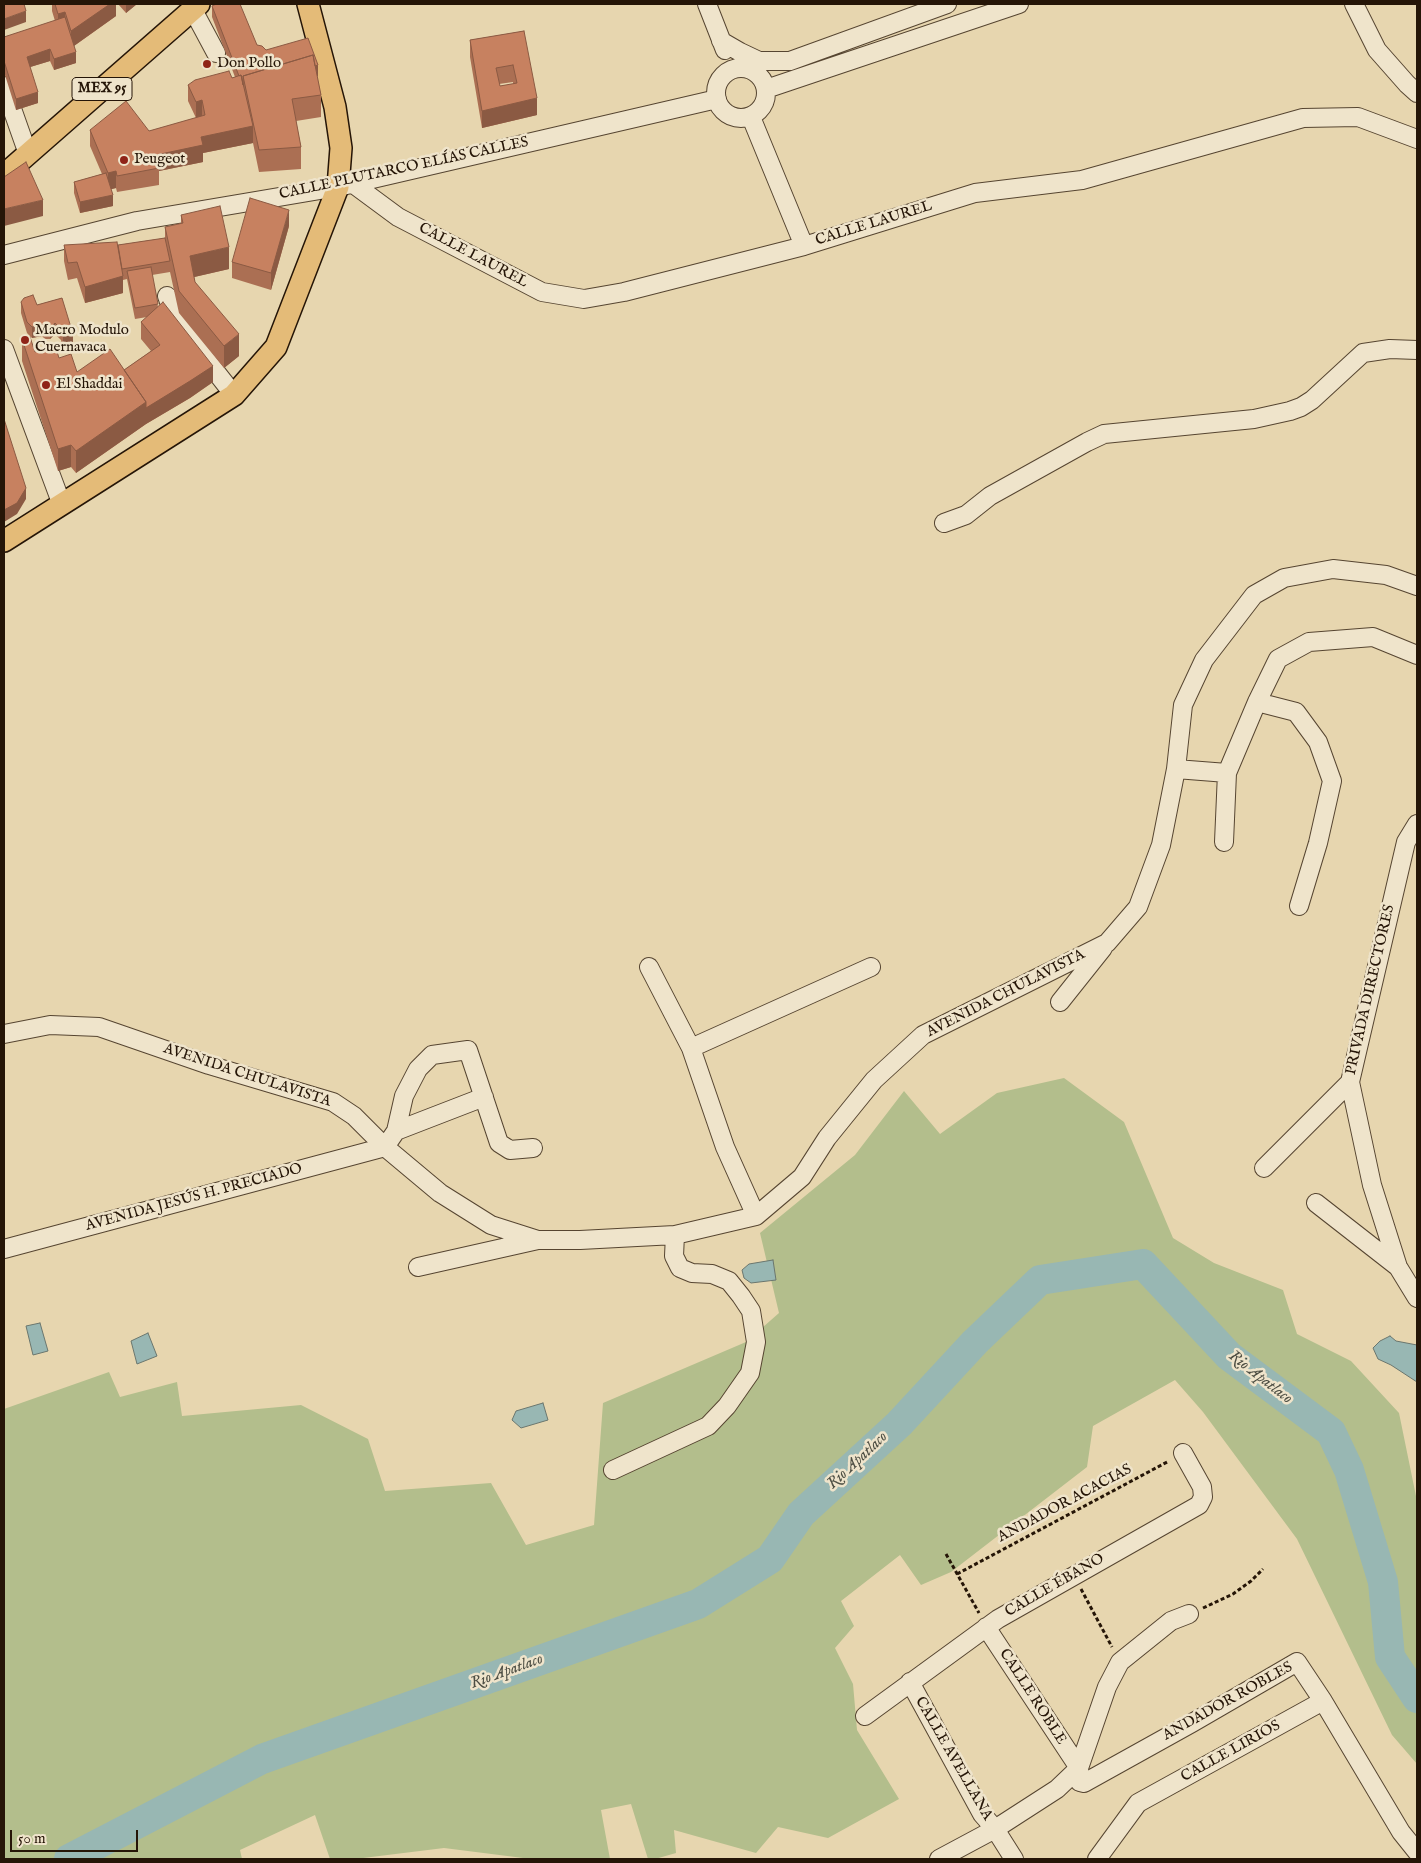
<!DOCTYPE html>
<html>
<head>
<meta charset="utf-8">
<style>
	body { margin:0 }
	#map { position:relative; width:1421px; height:1863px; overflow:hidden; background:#e7d6af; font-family:"IM FELL English",serif }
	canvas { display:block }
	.frame { position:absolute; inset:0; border:5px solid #251507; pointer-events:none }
	.scale { position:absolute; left:10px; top:1830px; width:128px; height:22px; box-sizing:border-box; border:2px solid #251507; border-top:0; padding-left:6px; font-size:15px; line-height:18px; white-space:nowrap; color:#251507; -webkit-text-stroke:4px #efe4cb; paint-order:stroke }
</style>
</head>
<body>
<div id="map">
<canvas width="1421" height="1863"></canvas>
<div class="frame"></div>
<div class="scale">50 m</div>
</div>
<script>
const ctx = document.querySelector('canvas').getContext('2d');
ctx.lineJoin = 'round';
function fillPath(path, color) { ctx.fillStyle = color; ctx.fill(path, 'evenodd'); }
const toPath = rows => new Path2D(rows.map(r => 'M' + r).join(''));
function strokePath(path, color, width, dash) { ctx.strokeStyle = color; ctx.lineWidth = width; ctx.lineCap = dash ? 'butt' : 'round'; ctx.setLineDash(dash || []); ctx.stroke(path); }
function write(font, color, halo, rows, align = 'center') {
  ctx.font = font + ' "IM FELL English",serif'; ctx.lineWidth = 5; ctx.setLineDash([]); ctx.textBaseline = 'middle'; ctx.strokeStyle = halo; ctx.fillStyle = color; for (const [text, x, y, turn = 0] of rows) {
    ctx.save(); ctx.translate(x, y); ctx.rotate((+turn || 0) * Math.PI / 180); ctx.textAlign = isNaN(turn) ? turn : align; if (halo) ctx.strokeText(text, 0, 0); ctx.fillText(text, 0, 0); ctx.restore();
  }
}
fillPath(toPath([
	[1064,1078,1124,1122,1173,1238,1214,1263,1283,1290,1297,1334,1351,1361,1399,1413,1417,1501,1417,1764,1392,1735,1297,1539,1203,1412,1175,1380,1093,1426,1087,1467,951,1572,921,1585,900,1555,841,1601,854,1626,835,1648,853,1684,857,1730,899,1799,828,1838,778,1827,756,1853,674,1830,676,1853,655,1859,648,1859,631,1804,601,1810,610,1859,531,1859,444,1848,355,1859,330,1859,315,1815,240,1850,242,1859,4,1859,4,1409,109,1372,120,1397,177,1382,182,1416,301,1405,368,1439,385,1491,491,1483,526,1545,594,1525,603,1403,746,1342,779,1313,760,1233,855,1155,904,1091,940,1134,997,1093]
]), '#b3be8c');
const water = toPath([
	[773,1260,776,1280,751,1283,744,1278,742,1270,749,1264,773,1260],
	[40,1323,48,1351,33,1355,26,1326,40,1323],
	[148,1333,157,1356,137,1364,131,1341,148,1333],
	[1390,1336,1396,1341,1417,1345,1417,1382,1391,1365,1378,1359,1373,1348,1380,1341,1390,1336],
	[543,1403,548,1420,521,1428,512,1420,516,1411,543,1403]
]);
fillPath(water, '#98b7b3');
strokePath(water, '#6a766e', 1);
strokePath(toPath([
	[69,1859,262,1759,698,1604,770,1559,801,1514,899,1424,975,1342,1040,1280,1143,1264,1229,1356,1331,1432,1349,1470,1383,1582,1390,1657,1417,1698]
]), '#98b7b3', 30);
const minor = toPath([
	[707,4,725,50],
	[1354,4,1377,50,1407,84,1417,93],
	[193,10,216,53],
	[721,41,740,52,759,61,790,61,947,4],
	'716 93a25 25 0 1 1 50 0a25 25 0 1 1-50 0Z',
	[4,86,28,154],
	[766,89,1019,4],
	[751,117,804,246],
	[352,183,398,217,542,292,584,299,624,292,804,246,975,193,1082,180,1303,118,1358,117,1417,139],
	[4,255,137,221,338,187,717,99],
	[167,296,176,321,234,395],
	[4,349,62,505],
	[944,523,966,515,990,496,1087,442,1104,434,1254,419,1290,411,1301,407,1312,400,1363,353,1390,349,1417,350],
	[1257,702,1296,712,1318,742,1332,781,1318,843,1299,906],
	[1176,769,1227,773],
	[1417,824,1406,842,1350,1082,1372,1185,1398,1267,1417,1298],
	[1224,842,1227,773,1257,702,1278,659,1309,642,1373,637,1417,655],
	[649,967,691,1048,725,1147,756,1216],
	[1060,1002,1103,948],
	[4,1034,50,1025,99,1027,209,1065,333,1102,354,1116,385,1147,440,1193,491,1225,538,1240,580,1240,675,1235,756,1216,802,1177,827,1138,874,1080,923,1035,1107,943,1138,907,1161,845,1176,769,1183,705,1204,660,1254,595,1284,578,1333,569,1386,575,1417,586],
	[691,1048,871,967],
	[396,1131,404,1096,418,1069,432,1055,468,1050,499,1143,510,1150,533,1148],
	[1264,1168,1350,1082],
	[1316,1203,1398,1267],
	[4,1249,385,1147,396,1131,484,1097],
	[418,1267,538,1240],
	[613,1470,708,1426,727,1406,750,1373,756,1342,751,1311,741,1296,729,1281,712,1274,692,1273,680,1268,674,1256,675,1235],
	[986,1627,1079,1768,1080,1782,1084,1783,1192,1723,1297,1662,1323,1701,1401,1832,1417,1852],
	[910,1682,982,1814,995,1829,1014,1859],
	[865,1716,998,1619,1199,1505,1203,1497,1202,1487,1183,1453],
	[939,1859,995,1829,1057,1789,1079,1768,1107,1687,1120,1662,1171,1621,1189,1614],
	[1097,1859,1138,1803,1323,1701]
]);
const major = toPath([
	[4,175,199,4],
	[4,541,234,395,276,347,338,187,341,148,335,107,308,4]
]);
strokePath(minor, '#564531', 20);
strokePath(major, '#251507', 24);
strokePath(toPath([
	[946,1554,979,1613],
	[957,1574,1169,1461],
	[1081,1589,1112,1647],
	[1203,1608,1233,1594,1251,1581,1263,1569]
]), '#251507', 3, [4, 2.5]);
strokePath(minor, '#efe4cb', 18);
strokePath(major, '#e4bb78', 21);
fillPath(toPath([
	[52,4,116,4,116,16,74,46,76,63,54,70,50,61,30,67,38,103,16,110,4,72,4,37,55,21,52,11],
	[118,4,137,4,126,13],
	[212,6,257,45,266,50,318,76,317,76,321,95,321,117,296,121,301,147,301,169,259,172,253,143,203,153,203,162,159,171,159,185,117,192,116,188,111,189,113,206,80,213,74,193,74,182,102,174,90,146,90,130,149,131,196,118,188,101,188,85,235,77,212,17],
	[524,31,537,115,482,128,470,57,470,40],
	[513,82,513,84,500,86,499,84],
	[181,215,229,269,194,277,195,282,239,356,224,368,179,313,170,272,152,275,158,307,213,382,190,398,146,424,76,473,71,467,58,471,22,361,22,339,35,352,59,358,77,372,124,370,151,351,141,339,141,322,147,317,135,319,127,279,123,280,123,293,85,303,77,278,68,280,64,261,64,245,118,245,165,238,165,227,181,224],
	[289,226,271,290,232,278,232,262],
	[62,298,73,345,63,349,61,340,55,334,50,339,45,339,42,336,32,338,27,333,21,313,21,302,37,305]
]), '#ab6f53');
fillPath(toPath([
	[110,4,116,4,116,16,71,48,71,31],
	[126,4,137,4,126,13],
	[26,11,26,22,4,30,4,19],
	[65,12,65,28,58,31,58,14],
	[50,49,50,61,27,68,27,57],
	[76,52,76,63,54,70,54,59],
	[318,65,318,76,248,96,245,86],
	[38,92,38,103,16,110,16,99],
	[537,98,537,115,482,128,482,111],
	[202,100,202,116,196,118,196,102],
	[253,126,253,143,203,153,203,162,159,171,159,168,156,155,201,137],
	[116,171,116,188,108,190,108,173],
	[113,195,113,206,80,213,80,202],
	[43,200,43,216,4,226,4,209],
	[289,210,289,226,271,290,271,273],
	[229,247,229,269,190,278,190,256],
	[123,276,123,293,85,303,85,287],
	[55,323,55,334,50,339,50,328],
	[42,324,42,336,32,338,32,327],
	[73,334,73,345,63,349,63,337],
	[239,334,239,356,224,368,224,346],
	[213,366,213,382,190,398,146,424,76,473,76,451,146,402],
	[71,445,71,467,58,471,58,449],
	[26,488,26,499,17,514,4,522,4,510]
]), '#8b5a43');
const building = toPath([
	[4,4,24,4,26,11,4,19,4,4],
	[55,4,110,4,71,31,65,12,58,14,55,4],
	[216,4,240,4,257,45,262,46,266,50,308,38,318,65,315,66,313,55,243,76,243,85,241,75,239,76,212,6,216,4],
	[65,17,76,52,54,59,50,49,27,57,38,92,16,99,4,61,4,37,65,17],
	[524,31,537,98,482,111,470,40,524,31],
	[513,65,517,83,500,86,496,68,513,65],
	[313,55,321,95,292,99,301,147,259,150,243,76,313,55],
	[229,71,232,78,241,75,253,126,201,137,203,145,156,155,159,168,117,176,116,171,108,173,90,130,126,101,149,131,205,115,202,100,196,102,188,85,195,80,229,71],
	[26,162,43,200,4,209,4,177,26,162],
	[106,173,113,195,80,202,74,182,106,173],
	[250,198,289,210,271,273,232,262,250,198],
	[220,206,229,247,190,256,195,282,239,334,224,346,179,291,165,227,183,223,181,215,220,206],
	[165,238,170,261,122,269,118,245,165,238],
	[117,242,123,276,85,287,77,262,68,263,64,245,117,242],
	[151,267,158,304,135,308,127,271,151,267],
	[33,295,37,305,62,298,73,334,63,337,61,329,55,323,50,328,45,327,42,324,32,327,27,322,21,302,24,298,33,295],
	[163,302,213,366,190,381,146,408,146,402,124,370,160,345,141,322,163,302],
	[30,337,35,352,55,345,59,358,71,354,77,372,110,349,146,402,76,451,71,445,58,449,22,339,30,337],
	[4,419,26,488,17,503,4,510,4,419]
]);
fillPath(building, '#c78160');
strokePath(building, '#8b5a43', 1);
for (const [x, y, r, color] of [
	[207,64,5,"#8f2418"],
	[124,160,5,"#8f2418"],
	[25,340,5,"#8f2418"],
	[46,385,5,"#8f2418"]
]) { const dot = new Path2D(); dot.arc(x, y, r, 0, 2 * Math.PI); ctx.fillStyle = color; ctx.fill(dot); strokePath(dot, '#efe4cb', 2); }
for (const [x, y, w] of [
	[102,89,60]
]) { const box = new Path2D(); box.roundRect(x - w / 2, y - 11.5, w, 23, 4); ctx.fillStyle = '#efe4cb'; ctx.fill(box); strokePath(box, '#251507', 1); }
write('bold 14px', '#251507', null, [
	["MEX 95",102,89]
]);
write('15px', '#251507', '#efe4cb', [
	["Don Pollo",217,64],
	["Peugeot",134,160],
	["Macro Modulo",35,331],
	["Cuernavaca",35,348],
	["El Shaddai",56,385]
], 'left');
write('15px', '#251507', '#efe4cb', [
	["CALLE PLUTARCO ELÍAS CALLES",404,169,-12],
	["CALLE LAUREL",874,224,-17],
	["CALLE LAUREL",473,256,28],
	["PRIVADA DIRECTORES",1371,990,-77],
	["AVENIDA CHULAVISTA",1006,994,-27],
	["AVENIDA CHULAVISTA",247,1076,18],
	["AVENIDA JESÚS H. PRECIADO",194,1198,-15],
	["ANDADOR ACACIAS",1065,1504,-28],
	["CALLE ÉBANO",1055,1586,-30],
	["CALLE ROBLE",1032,1697,57],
	["ANDADOR ROBLES",1228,1702,-29],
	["CALLE LIRIOS",1231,1752,-29],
	["CALLE AVELLANA",953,1759,60]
]);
write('italic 16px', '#4d4e43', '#efe4cb', [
	["Rio Apatlaco",1260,1378,38],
	["Rio Apatlaco",858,1461,-43],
	["Rio Apatlaco",507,1672,-20]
]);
</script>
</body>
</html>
